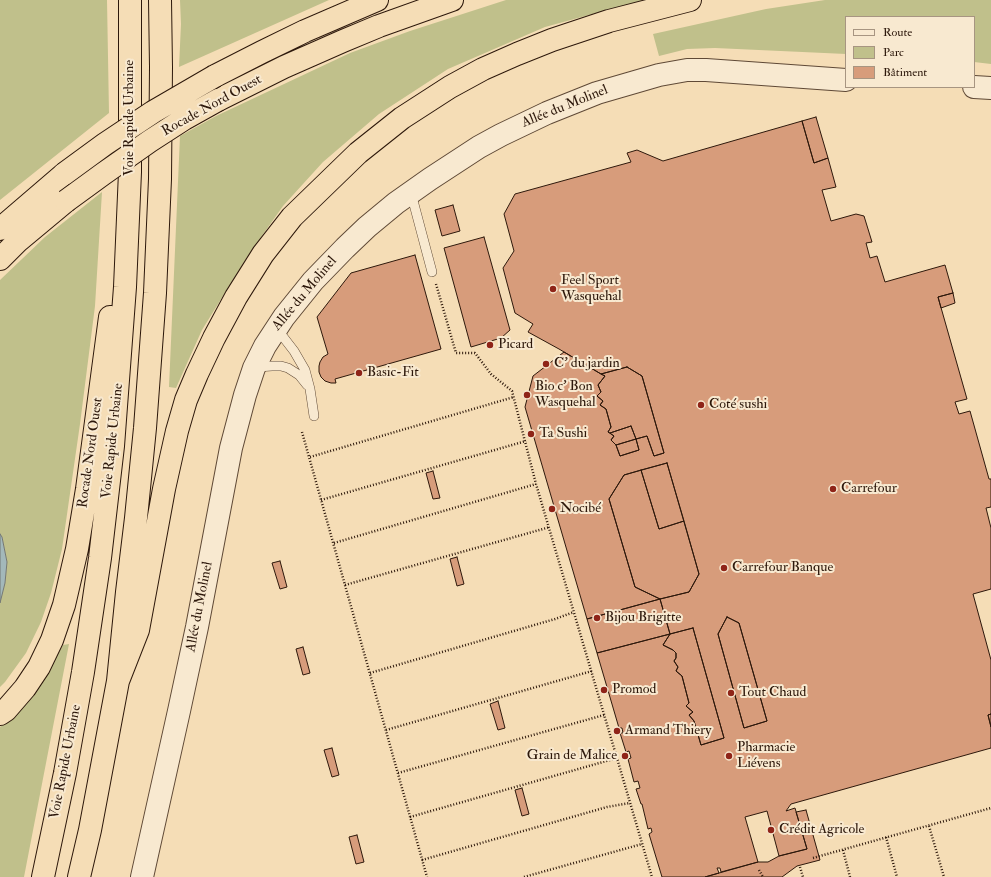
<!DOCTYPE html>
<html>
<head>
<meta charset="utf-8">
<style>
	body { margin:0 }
	#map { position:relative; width:991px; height:877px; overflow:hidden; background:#f5ddb6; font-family:"IM FELL Double Pica",serif }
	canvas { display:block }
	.legend { position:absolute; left:845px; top:16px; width:130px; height:72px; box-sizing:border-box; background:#f8e9d0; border:1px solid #a79581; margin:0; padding:5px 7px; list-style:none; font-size:12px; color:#2d180b }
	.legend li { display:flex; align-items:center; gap:8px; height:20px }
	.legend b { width:20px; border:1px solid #a79581 }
</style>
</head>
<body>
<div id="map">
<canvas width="991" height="877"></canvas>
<ul class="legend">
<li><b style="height:5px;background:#f8e9d0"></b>Route</li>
<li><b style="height:11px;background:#c0c08b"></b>Parc</li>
<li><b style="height:11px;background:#d79c7b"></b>Bâtiment</li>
</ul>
</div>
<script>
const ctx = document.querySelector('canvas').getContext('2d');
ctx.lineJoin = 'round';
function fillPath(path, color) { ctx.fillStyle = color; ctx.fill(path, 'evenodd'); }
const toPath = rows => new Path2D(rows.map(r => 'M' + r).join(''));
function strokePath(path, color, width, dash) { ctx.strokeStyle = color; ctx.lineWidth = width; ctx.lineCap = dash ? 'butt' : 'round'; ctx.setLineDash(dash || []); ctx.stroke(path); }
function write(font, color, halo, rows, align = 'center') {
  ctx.font = font + ' "IM FELL Double Pica",serif'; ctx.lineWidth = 4; ctx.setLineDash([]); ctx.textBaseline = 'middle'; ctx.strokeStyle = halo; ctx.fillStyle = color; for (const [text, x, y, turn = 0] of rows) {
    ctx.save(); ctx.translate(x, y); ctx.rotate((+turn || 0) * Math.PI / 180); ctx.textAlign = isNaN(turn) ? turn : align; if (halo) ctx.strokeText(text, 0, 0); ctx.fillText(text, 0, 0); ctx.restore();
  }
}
fillPath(toPath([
	[0,0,107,0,109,113,0,200],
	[180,0,329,0,179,67,181,24],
	[506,0,644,0,545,27,448,69,379,114,323,162,283,206,247,257,202,330,176,388,169,387,180,136,216,116,350,53,410,31],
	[825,0,991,0,991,64,974,62,974,17,846,17,846,54,715,48,687,49,659,56,653,34,766,9],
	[102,192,95,306,80,424,62,549,51,593,41,622,26,653,5,682,0,687,0,603,5,583,7,562,2,537,0,534,0,280,45,237],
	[69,644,24,877,0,877,0,727,22,708,44,679,63,645]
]), '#c0c08b');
const water = toPath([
	[0,534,2,537,7,562,5,583,0,603,0,534]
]);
fillPath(water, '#a3b8ba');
strokePath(water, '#747874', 1);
const building = toPath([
	[816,117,828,158,814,163,802,121,816,117],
	[802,121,814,163,828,158,836,187,822,190,831,221,856,214,864,216,872,242,866,243,870,258,877,256,885,282,945,265,953,293,938,297,967,399,955,402,959,414,970,411,989,479,991,479,991,507,986,508,991,528,991,589,973,594,991,660,991,714,988,715,991,727,991,748,791,804,786,811,795,808,807,849,779,856,767,811,745,817,758,862,721,872,720,868,717,868,719,873,705,877,662,877,649,834,652,832,651,828,648,829,642,804,641,804,636,789,640,788,638,781,634,782,628,759,631,758,629,751,626,752,620,733,623,733,622,728,619,728,597,653,670,634,660,599,587,619,525,407,533,376,564,352,601,374,559,349,528,332,533,324,515,313,503,268,514,251,504,214,515,194,631,162,627,153,637,150,663,161,802,121],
	[627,367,642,376,664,453,654,456,647,436,636,439,639,450,620,456,616,445,611,440,614,436,608,432,611,427,606,409,600,405,603,401,597,396,601,392,598,385,605,376,601,374,627,367],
	[667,463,699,574,689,592,660,599,635,587,609,499,624,475,667,463],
	[727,617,739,623,767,721,744,728,718,634,727,617],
	[693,628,724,738,701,745,694,721,689,715,693,712,686,706,689,703,682,676,676,671,678,667,674,661,676,658,676,653,673,650,663,645,670,634,693,628],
	[453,205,460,231,442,236,435,210,453,205],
	[484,237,510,330,501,338,471,347,444,248,484,237],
	[415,255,441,349,335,379,336,383,331,383,325,381,321,377,319,372,319,366,320,362,323,357,328,354,317,317,351,273,415,255],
	[953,293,955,303,941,308,938,297,953,293],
	[627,367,642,376,664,453,654,456,647,436,636,439,631,426,610,433,608,432,611,427,606,409,600,405,603,401,597,396,601,392,598,385,605,376,601,374,627,367],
	[631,426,636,439,616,445,611,440,614,436,610,433,631,426],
	[636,439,639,450,620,456,616,445,636,439],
	[667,463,684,521,659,529,641,470,667,463],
	[641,470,659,529,684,521,699,574,689,592,660,599,635,587,609,499,624,475,641,470],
	[433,471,440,498,433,499,426,473,433,471],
	[457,557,464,584,457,586,450,559,457,557],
	[280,561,287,587,280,589,272,563,280,561],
	[660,599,670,634,597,653,587,619,660,599],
	[727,617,739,623,767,721,744,728,718,634,727,617],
	[693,628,724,738,701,745,694,721,689,715,693,712,686,706,689,703,682,676,676,671,678,667,674,661,676,658,676,653,673,650,663,645,670,634,693,628],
	[303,647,310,673,303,675,296,649,303,647],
	[498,701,505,728,498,730,490,704,498,701],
	[991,714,991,727,988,715,991,714],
	[332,748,339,775,332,777,324,750,332,748],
	[522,788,529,814,522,816,515,790,522,788],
	[806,810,820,860,797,866,782,877,705,877,758,862,768,862,779,856,807,849,796,812,806,810],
	[357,835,364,862,356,864,349,837,357,835]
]);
fillPath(building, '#d79c7b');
strokePath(building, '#2d180b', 1);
const service = toPath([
	[411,193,432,272],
	[277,329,294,351,305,370,310,389,314,416],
	[257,367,272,366,281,366,288,368,299,375,307,385]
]);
const tertiary = toPath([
	[974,87,991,88],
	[142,877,179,711,197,627,231,448,245,395,254,368,265,346,284,317,313,281,345,248,367,227,396,203,430,179,479,147,501,135,547,113,597,93,659,75,687,70,706,70,846,80]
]);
const trunk = toPath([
	[215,76,262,52,305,31,377,0],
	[218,100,284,67,343,41,379,26,452,0],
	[0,229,64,174],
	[0,259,18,241,66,201],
	[118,681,138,630,164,489,177,431,186,400,197,374,214,338,236,297,263,254,292,217,358,153,402,118,450,87,483,69,517,54,552,40,609,21,690,0],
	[0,714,6,710,25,688,39,667,52,640,64,605,77,549,87,489,110,317],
	[43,877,65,773,83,672,100,558,113,446,125,287,130,172,130,0],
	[79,877,90,830,118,681,127,592,136,518,145,428,155,293,160,179,161,67,160,0]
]);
strokePath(service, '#5f4936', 10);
strokePath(tertiary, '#5f4936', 24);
strokePath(trunk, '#2d180b', 24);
strokePath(toPath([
	[436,284,456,353,475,353,491,374,512,391,536,484,652,877],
	[302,432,427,877],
	[310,457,514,397],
	[321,500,526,441],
	[334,543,536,484],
	[345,585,550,527],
	[370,673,555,619,574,612],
	[386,730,592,671],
	[398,773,604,715],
	[410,817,617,758],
	[929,826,944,877],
	[886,837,897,877],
	[843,850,850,877],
	[813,858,991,808],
	[422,860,607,807,630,803],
	[800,867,803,877],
	[759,870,763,877],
	[524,877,642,844]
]), '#2d180b', 2.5, [1, 2]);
strokePath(service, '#f8e9d0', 9);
strokePath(tertiary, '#f8e9d0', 22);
strokePath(trunk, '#f5ddb6', 22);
const trunkBridge = toPath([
	[64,174,105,144,153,112,215,76],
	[66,201,103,174,150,141,184,119,218,100]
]);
strokePath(trunkBridge, '#2d180b', 24, []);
strokePath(trunkBridge, '#f5ddb6', 22);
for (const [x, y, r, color] of [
	[553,289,4,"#8f2418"],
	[490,345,4,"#8f2418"],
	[546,364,4,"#8f2418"],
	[359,373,4,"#8f2418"],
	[527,395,4,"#8f2418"],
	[701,405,4,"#8f2418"],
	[531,434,4,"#8f2418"],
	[833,489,4,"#8f2418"],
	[552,509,4,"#8f2418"],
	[724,568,4,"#8f2418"],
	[597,618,4,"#8f2418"],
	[604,690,4,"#8f2418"],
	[731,693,4,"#8f2418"],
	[617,731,4,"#8f2418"],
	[625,756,4,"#8f2418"],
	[729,756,4,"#8f2418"],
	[771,830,4,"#8f2418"]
]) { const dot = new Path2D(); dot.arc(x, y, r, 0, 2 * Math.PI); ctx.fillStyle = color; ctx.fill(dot); strokePath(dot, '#f8e9d0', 1.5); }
write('14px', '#2d180b', '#f8e9d0', [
	["Rocade Nord Ouest",212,106,-29],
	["Allée du Molinel",565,107,-22],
	["Voie Rapide Urbaine",130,118,-90],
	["Allée du Molinel",305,294,-50],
	["Voie Rapide Urbaine",113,441,-84],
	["Rocade Nord Ouest",91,453,-82],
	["Allée du Molinel",200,607,-79],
	["Voie Rapide Urbaine",66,762,-79]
]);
write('14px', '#2d180b', '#f8e9d0', [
	["Feel Sport",561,281],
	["Wasquehal",561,297],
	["Picard",498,345],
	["C’ du jardin",554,364],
	["Basic-Fit",367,373],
	["Bio c' Bon",535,387],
	["Wasquehal",535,403],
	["Coté sushi",709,405],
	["Ta Sushi",539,434],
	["Carrefour",841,489],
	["Nocibé",560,509],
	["Carrefour Banque",732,568],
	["Bijou Brigitte",605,618],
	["Promod",612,690],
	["Tout Chaud",739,693],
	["Armand Thiery",625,731],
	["Pharmacie",737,748],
	["Liévens",737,764],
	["Grain de Malice",617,756,"right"],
	["Crédit Agricole",779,830]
], 'left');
</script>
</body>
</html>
